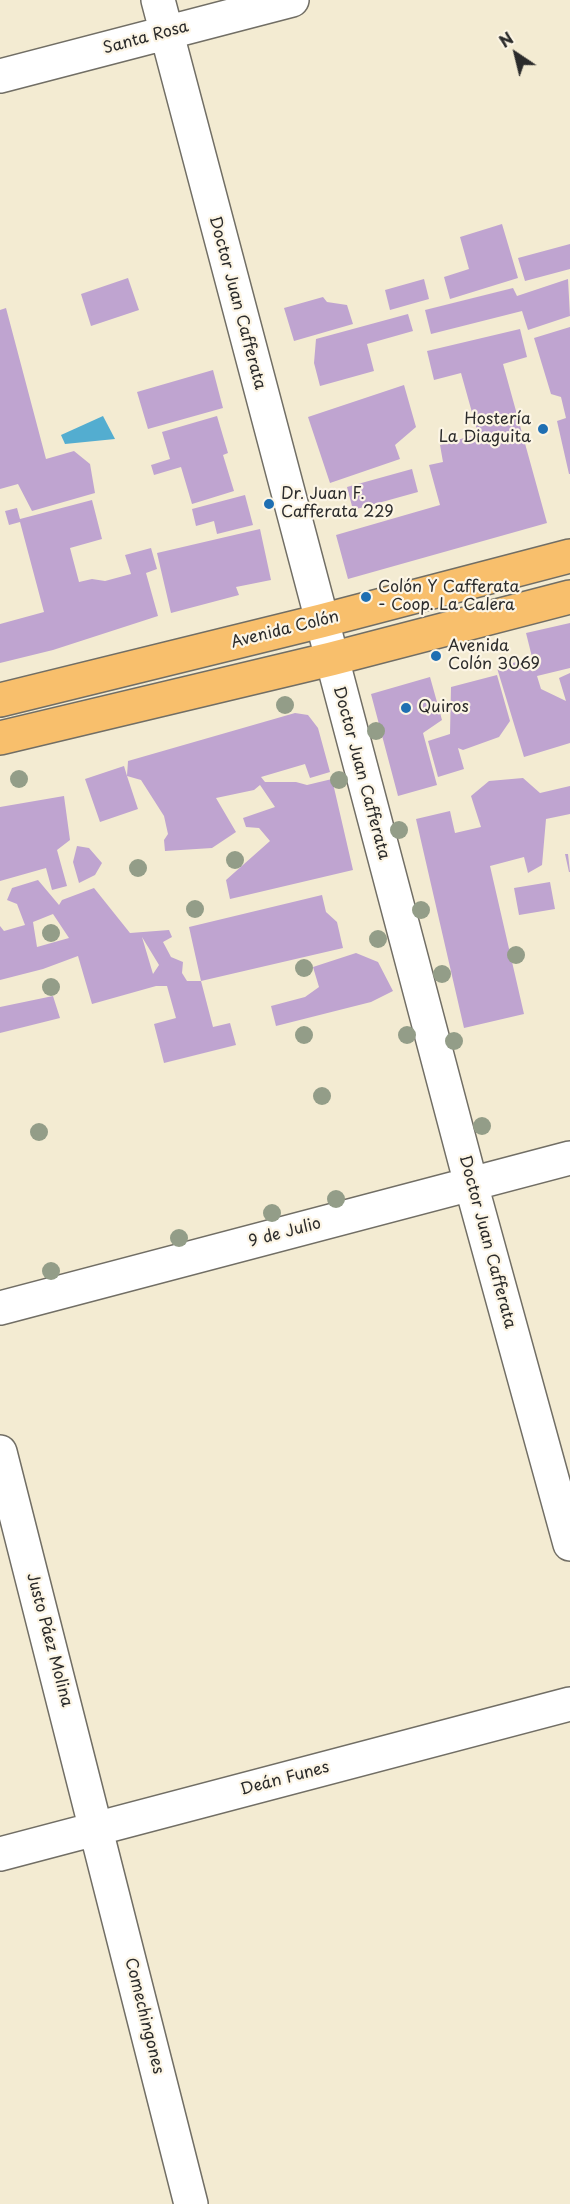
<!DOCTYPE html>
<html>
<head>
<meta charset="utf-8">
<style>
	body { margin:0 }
	#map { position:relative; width:570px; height:2204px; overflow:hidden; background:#f3ebd2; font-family:"Playpen Sans",sans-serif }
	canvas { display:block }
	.north { position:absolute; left:486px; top:24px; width:60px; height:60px; -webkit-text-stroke:4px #fcf5e5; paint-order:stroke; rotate:325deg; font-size:16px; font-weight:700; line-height:24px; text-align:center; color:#2b2b2b }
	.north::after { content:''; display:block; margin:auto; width:21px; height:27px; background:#2b2b2b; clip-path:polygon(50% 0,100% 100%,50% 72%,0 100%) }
</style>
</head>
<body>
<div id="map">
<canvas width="570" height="2204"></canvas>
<div class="north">N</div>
</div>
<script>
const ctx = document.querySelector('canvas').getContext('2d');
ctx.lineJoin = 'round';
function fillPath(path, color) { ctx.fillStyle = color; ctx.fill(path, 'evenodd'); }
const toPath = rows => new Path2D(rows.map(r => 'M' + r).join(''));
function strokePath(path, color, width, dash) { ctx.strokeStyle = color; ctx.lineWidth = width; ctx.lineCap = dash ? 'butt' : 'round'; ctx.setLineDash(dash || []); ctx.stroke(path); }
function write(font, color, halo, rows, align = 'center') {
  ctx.font = font + ' "Playpen Sans",sans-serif'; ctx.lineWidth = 4.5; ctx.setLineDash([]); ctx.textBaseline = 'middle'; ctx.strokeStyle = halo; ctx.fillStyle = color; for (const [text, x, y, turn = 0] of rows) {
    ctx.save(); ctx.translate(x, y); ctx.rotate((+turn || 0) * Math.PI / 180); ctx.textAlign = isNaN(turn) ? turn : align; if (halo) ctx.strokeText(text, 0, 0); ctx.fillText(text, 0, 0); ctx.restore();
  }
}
fillPath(toPath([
	[103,416,115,439,65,444,61,435]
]), '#53add0');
fillPath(toPath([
	[502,224,518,278,450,299,444,277,469,269,460,237],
	[570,244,570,269,525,281,518,258],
	[128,278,139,310,91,326,81,294],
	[424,279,429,299,390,310,385,290],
	[568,279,570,316,528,330,522,311,431,334,425,310,513,288,517,296],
	[323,297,327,302,347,305,353,324,294,341,284,308],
	[6,308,46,459,74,451,90,464,95,493,32,511,18,484,0,489,0,310],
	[408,314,413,331,367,344,374,371,320,386,314,363,316,339],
	[570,327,570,474,569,474,557,421,566,418,561,397,551,394,534,338],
	[520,329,527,357,503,364,547,523,348,579,336,535,440,505,429,465,443,462,440,445,478,434,461,373,434,380,427,351],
	[213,370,223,408,148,429,137,392],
	[404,385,416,427,395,445,400,459,330,483,308,417],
	[217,416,228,453,223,455,234,491,192,504,181,467,154,475,151,465,170,459,162,432],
	[412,469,418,492,353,510,347,487],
	[245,495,253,525,217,534,214,521,196,526,192,509],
	[92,500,102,539,70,548,79,582,92,579,105,581,131,574,125,555,151,548,157,569,146,573,158,616,53,650,0,663,0,624,44,612,20,522,9,525,5,511,17,508,20,519],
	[260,529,271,580,236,587,239,595,171,613,157,553],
	[570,623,570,668,537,676,541,689,566,701,559,678,570,673,570,743,524,757,497,668,532,657,526,633],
	[497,675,510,721,499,737,463,750,458,748,464,769,438,777,428,741,450,734,451,687],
	[430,677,442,720,423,733,437,785,398,796,371,694],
	[295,713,308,715,318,728,330,772,310,778,305,764,261,777,265,782,296,782,307,785,332,779,353,870,230,899,226,880,270,841,259,828,246,827,243,818,275,807,260,785,254,790,216,798,236,832,212,848,165,851,164,840,168,834,164,816,141,780,127,776,138,809,100,822,85,779,124,766,127,776,128,761],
	[523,778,540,793,570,786,570,814,546,819,542,865,528,873,524,857,490,866,524,1014,464,1028,416,819,450,811,455,833,481,827,471,796,489,781],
	[64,796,70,840,57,850,67,886,52,890,46,868,0,881,0,807],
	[77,846,89,848,102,863,95,875,79,883,73,862],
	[565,854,568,854,570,872,569,872],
	[38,880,59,905,62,900,94,888,130,933,169,930,172,937,163,942,171,957,183,962,182,973,187,981,201,981,213,1027,230,1023,236,1045,164,1063,154,1024,176,1018,167,986,156,986,92,1004,78,956,43,969,0,980,0,926,4,931,25,925,17,904,7,900,12,888],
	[53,914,69,938,37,947,33,922],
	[142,937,159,965,153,974],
	[550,882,555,909,519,915,514,888],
	[322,895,326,912,337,922,343,948,201,981,189,927],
	[356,953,378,962,393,991,371,1002,276,1026,271,1006,305,997,319,987,313,967],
	[53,996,60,1018,0,1033,0,1007]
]), '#bfa4d0');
const minor = toPath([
	[158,0,471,1184,570,1544],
	[0,76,292,0],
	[0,1308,570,1158],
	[0,1452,191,2204],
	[0,1854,570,1704]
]);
const major = toPath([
	[0,700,321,621,570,556],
	[0,738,331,659,570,597]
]);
strokePath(minor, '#716e65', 36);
strokePath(major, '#716e65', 36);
strokePath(minor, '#fff', 33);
strokePath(major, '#f8bf6c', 33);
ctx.fillStyle = '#939d88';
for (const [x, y] of [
	[285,705],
	[376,731],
	[19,779],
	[339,780],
	[399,830],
	[235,860],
	[138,868],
	[195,909],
	[421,910],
	[51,933],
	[378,939],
	[516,955],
	[304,968],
	[442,974],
	[51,987],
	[304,1035],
	[407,1035],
	[454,1041],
	[322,1096],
	[482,1126],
	[39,1132],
	[336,1199],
	[272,1213],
	[179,1238],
	[51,1271]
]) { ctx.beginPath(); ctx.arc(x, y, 9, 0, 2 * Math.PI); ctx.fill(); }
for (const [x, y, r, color] of [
	[543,429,6,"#1f6fb2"],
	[269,504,6,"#1f6fb2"],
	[366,597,6,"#1f6fb2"],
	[436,656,6,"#1f6fb2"],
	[406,708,6,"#1f6fb2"]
]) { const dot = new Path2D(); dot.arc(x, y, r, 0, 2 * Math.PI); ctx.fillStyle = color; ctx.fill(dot); strokePath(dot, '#fcf5e5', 2); }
write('16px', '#2b2b2b', '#fcf5e5', [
	["Santa Rosa",146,38,-15],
	["Doctor Juan Cafferata",237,303,75],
	["Avenida Colón",285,630,-14],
	["Doctor Juan Cafferata",361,773,75],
	["9 de Julio",285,1233,-15],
	["Doctor Juan Cafferata",487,1242,75],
	["Justo Páez Molina",49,1640,75],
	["Deán Funes",285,1779,-15],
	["Comechingones",144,2016,76]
]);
write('16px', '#2b2b2b', '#fcf5e5', [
	["Hostería",531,420,"right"],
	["La Diaguita",531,438,"right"],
	["Dr. Juan F.",281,495],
	["Cafferata 229",281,513],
	["Colón Y Cafferata",378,588],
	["- Coop. La Calera",378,606],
	["Avenida",448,647],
	["Colón 3069",448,665],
	["Quiros",418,708]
], 'left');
</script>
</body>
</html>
